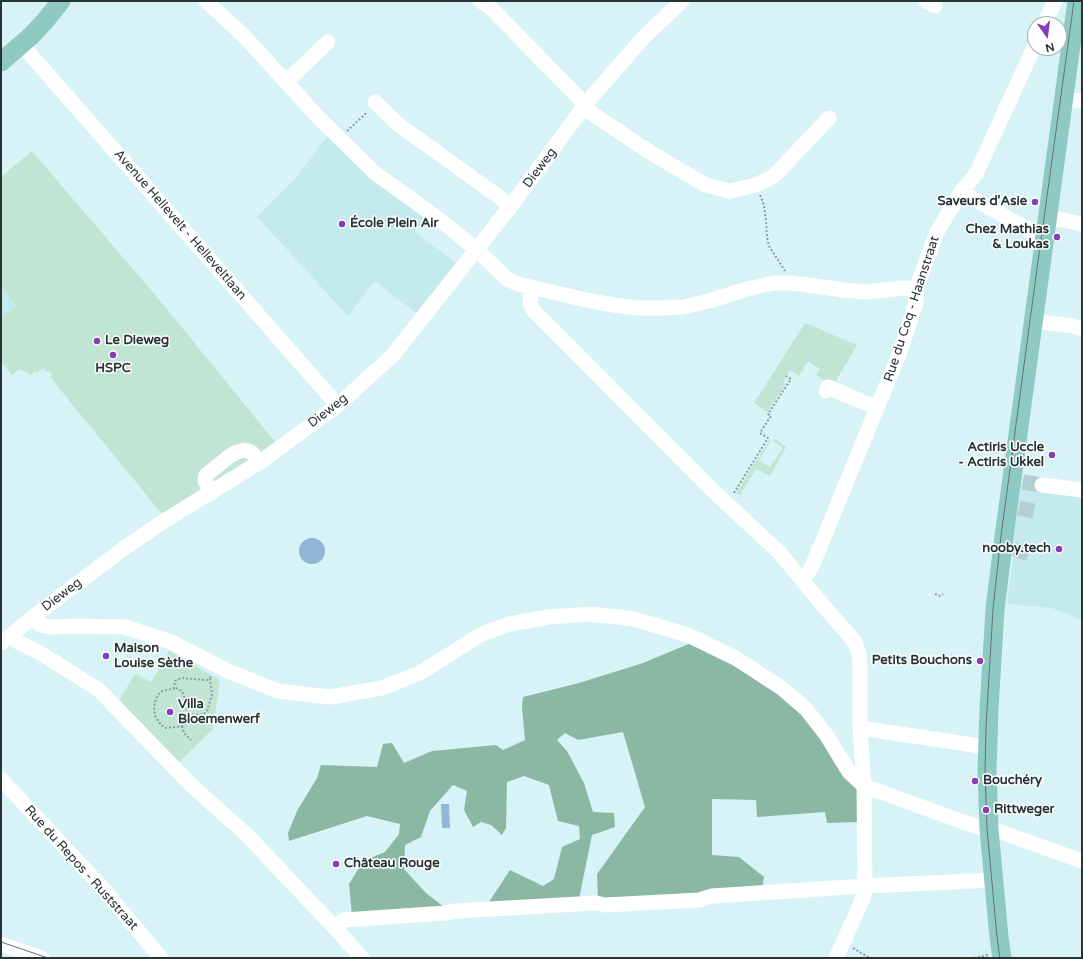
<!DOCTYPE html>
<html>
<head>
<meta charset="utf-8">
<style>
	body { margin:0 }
	#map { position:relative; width:1083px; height:959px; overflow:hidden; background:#d7f3f7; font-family:"Varela Round",sans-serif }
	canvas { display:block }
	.frame { position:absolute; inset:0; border:2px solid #283335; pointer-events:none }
	.north { position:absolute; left:1027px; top:16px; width:40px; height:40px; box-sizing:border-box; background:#fff; border:1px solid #a9adae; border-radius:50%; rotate:166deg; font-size:11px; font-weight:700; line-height:16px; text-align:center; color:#283335 }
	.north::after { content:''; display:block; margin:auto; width:14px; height:18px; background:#873eb0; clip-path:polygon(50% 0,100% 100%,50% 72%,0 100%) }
</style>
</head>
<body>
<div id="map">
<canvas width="1083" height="959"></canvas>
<div class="frame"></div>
<div class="north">N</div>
</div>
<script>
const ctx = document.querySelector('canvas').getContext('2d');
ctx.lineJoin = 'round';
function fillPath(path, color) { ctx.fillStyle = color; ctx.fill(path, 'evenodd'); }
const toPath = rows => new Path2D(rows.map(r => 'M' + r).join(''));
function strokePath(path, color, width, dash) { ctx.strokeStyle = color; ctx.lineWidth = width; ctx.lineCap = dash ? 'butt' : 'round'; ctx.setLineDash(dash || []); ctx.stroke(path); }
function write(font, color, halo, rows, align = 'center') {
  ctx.font = font + ' "Varela Round",sans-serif'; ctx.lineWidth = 3; ctx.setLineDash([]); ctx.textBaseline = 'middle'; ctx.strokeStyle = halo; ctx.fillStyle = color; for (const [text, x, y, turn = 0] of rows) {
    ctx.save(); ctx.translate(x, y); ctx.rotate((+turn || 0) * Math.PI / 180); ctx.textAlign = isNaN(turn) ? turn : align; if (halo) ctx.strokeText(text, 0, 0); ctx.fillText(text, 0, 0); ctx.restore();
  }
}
fillPath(toPath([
	[329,134,427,215,415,232,456,263,416,313,375,281,348,316,257,217,297,177],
	[1,287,16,306,1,319],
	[1022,479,1073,486,1082,486,1082,620,1060,611,1051,608,1007,604,1015,544,1013,544]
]), '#c4eaee');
fillPath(toPath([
	[32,151,162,303,276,443,162,514,58,387,50,376,52,375,49,371,47,372,43,368,37,373,35,371,32,375,19,369,12,375,1,362,1,319,16,306,1,287,1,177],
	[805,323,857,345,833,386,816,375,820,369,808,361,799,376,790,370,783,382,786,384,767,412,754,403],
	[770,439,771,440,759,460,770,467,783,448,773,441,775,439,786,447,770,476,756,469,740,495,736,493],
	[169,651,220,680,213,729,176,765,118,702,135,674,151,682]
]), '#c1e5d3');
fillPath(toPath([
	[691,643,750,671,805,715,858,791,858,822,827,823,825,812,757,817,756,800,712,799,712,855,739,857,764,877,762,889,694,896,598,899,597,874,645,807,623,732,578,740,565,733,557,740,567,751,584,783,593,812,614,813,615,827,592,835,579,899,487,905,510,870,543,886,554,879,562,847,580,839,579,826,558,821,549,785,524,776,507,782,506,828,502,835,491,825,481,822,473,827,464,810,467,791,453,785,430,811,421,837,405,845,404,869,426,893,444,907,352,915,349,884,360,866,373,857,385,852,399,834,400,824,367,816,289,841,288,833,297,811,317,778,321,765,377,767,383,744,392,743,404,763,432,751,496,745,503,750,525,740,522,707,523,697,579,683,643,663]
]), '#8ab8a2');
fillPath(toPath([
	'299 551a13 13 0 1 1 26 0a13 13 0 1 1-26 0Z',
	[441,804,449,804,450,828,442,828]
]), '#94b6d6');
strokePath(toPath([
	[1023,482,1042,485],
	[1019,508,1038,512],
	[1014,549,1035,556]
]), '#b4cdd0', 15, [15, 8]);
strokePath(toPath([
	[347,131,362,117,367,112],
	[760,195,764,205,766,221,767,237,769,246,785,271],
	[734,493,768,438,760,433,771,416,768,414,791,379,786,376],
	[935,594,940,596,943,594],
	[176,688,182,691,187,704,188,710,187,720,185,724,182,726,166,728,161,725,155,716,154,708,155,702,158,695,162,691,176,688],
	[174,689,175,681,181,678,207,680,211,677],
	[181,709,188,708],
	[188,714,200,715,205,713,207,711,212,695,210,679],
	[182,726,184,733,191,740],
	[853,948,870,958],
	[974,958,988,955]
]), '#8a9ea1', 2, [2, 2]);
strokePath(toPath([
	[206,1,243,35,319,118,375,173,440,220,477,250,507,279,518,284,586,300,614,305,637,308,661,308,683,307,709,301,747,289,773,283,792,283,844,290,866,292,903,288,916,289],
	[480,1,491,8,586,105],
	[926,1,935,6],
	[1044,24,1055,1],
	[22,45,332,399,337,406],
	[286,82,328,42],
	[1064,99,1082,101],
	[375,102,399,125,499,197,510,207],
	[584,108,651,153,706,185,730,191,756,185,774,176,829,118],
	[961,192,1031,231,1044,235],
	[1047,217,1058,219,1082,224],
	[532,288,530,303,534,311,710,488,780,553,821,603,855,642,859,654,860,667,860,728,864,786,865,886,864,896,836,958],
	[1033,321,1073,326,1082,329],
	[826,391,828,387,877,408],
	[1042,485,1082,490],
	[211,493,205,481,206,475,231,455,237,452,245,450,251,452,260,462],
	[801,578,808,573,813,564,900,352,916,303,916,289,937,232,961,192,976,174,1035,45],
	[33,617,40,625,50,627,78,626,125,627,171,642,228,671,278,691,330,697,382,688,420,673,480,635,509,624,549,617,592,614,634,619,688,635,737,659,783,689,806,709,827,736,849,772,864,786,980,828,992,829,1082,861],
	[11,635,18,642,42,654,99,690,191,785,247,835,334,927,362,958],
	[1,643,33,617,123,549,164,521,260,462,337,406,393,355,510,207,589,100,643,38,682,1],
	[860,728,987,747],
	[1,779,99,884,161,958],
	[334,927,344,920,446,913,454,911,596,903,605,905,699,900,712,896,865,886,994,880],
	[1,944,42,958]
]), '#fff', 15);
strokePath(toPath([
	[1,62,31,36,45,21,61,1],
	[1002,958,999,937,989,829,987,770,989,709,995,609,1004,537,1077,1]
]), '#8ecac2', 19);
strokePath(toPath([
	[1,942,48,958],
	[1000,958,997,937,987,828,985,771,986,727,993,609,1001,536,1036,276,1074,1]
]), '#627376', 1);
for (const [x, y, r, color] of [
	[1035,202,4,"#873eb0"],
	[342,224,4,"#873eb0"],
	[1057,237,4,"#873eb0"],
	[97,341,4,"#873eb0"],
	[113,355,4,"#873eb0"],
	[1052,455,4,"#873eb0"],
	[1059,549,4,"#873eb0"],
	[106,656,4,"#873eb0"],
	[980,661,4,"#873eb0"],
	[170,712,4,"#873eb0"],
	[975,781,4,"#873eb0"],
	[986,810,4,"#873eb0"],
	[336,864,4,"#873eb0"]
]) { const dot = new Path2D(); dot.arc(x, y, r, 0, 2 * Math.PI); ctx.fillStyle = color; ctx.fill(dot); strokePath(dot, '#fff', 1.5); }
write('13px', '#283335', '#fff', [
	["Dieweg",540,168,-53],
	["Avenue Hellevelt - Helleveltlaan",180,225,49],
	["Rue du Coq - Haanstraat",912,309,-72],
	["Dieweg",328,411,-38],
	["Dieweg",62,595,-37],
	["Rue du Repos - Ruststraat",81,868,48]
]);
write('bold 13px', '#283335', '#fff', [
	["Saveurs d'Asie",1027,202,"right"],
	["École Plein Air",350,224],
	["Chez Mathias",1049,230,"right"],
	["& Loukas",1049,245,"right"],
	["Le Dieweg",105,341],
	["HSPC",113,369,"center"],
	["Actiris Uccle",1044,448,"right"],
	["- Actiris Ukkel",1044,463,"right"],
	["nooby.tech",1051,549,"right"],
	["Maison",114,649],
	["Louise Sèthe",114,664],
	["Petits Bouchons",972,661,"right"],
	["Villa",178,705],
	["Bloemenwerf",178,720],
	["Bouchéry",983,781],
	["Rittweger",994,810],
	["Château Rouge",344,864]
], 'left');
</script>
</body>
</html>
